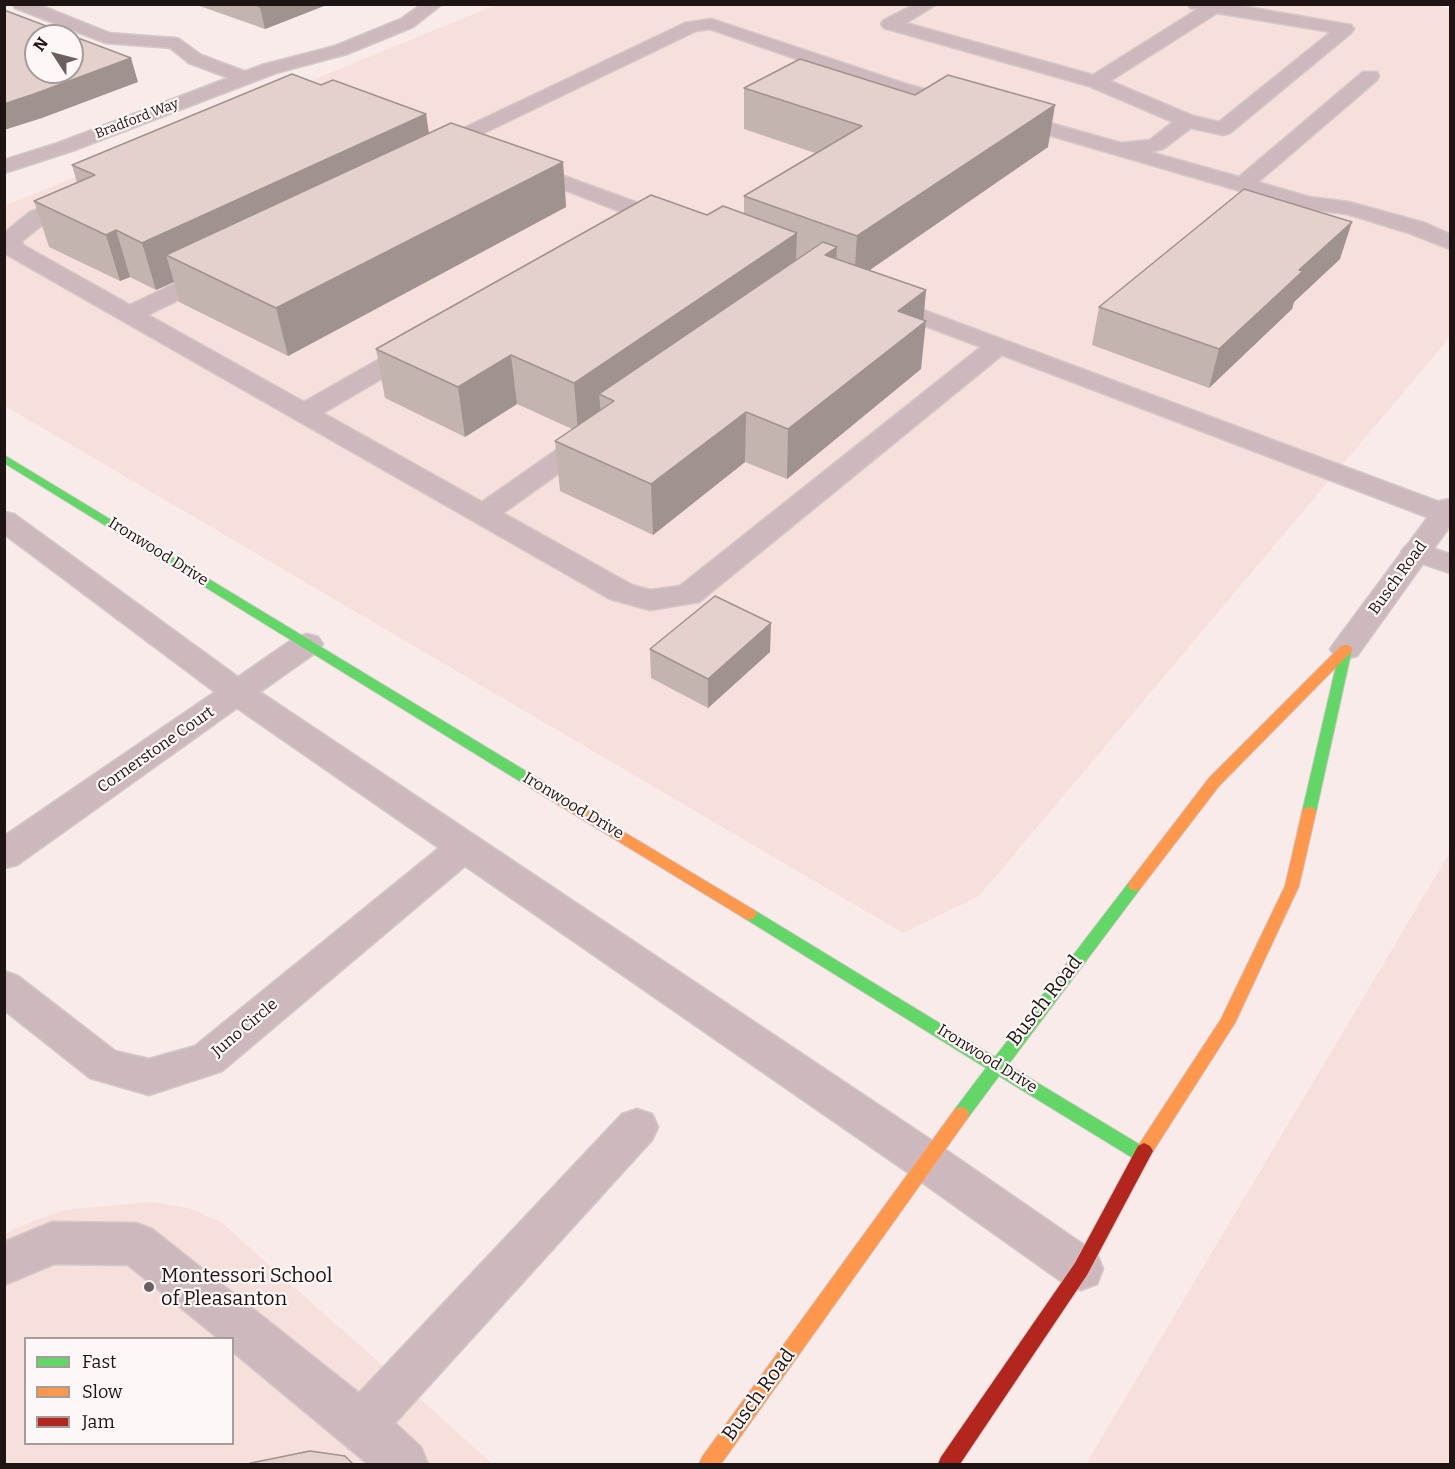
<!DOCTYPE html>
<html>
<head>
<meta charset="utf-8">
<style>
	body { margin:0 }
	#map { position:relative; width:1455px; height:1469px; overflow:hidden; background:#f9ebe9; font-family:Bitter,serif }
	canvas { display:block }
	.frame { position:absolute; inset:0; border:6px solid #1f1414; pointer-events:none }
	.legend { position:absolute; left:24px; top:1337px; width:210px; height:108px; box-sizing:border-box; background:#fef7f7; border:2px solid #a59c9c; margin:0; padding:8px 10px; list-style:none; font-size:18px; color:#1f1414 }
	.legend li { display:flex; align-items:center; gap:12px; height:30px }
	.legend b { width:30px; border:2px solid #a59c9c }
	.north { position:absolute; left:24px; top:24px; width:60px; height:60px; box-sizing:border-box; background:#fef7f7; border:2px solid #a59c9c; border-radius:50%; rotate:306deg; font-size:16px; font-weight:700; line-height:24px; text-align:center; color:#1f1414 }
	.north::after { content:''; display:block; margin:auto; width:21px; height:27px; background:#6b5f5f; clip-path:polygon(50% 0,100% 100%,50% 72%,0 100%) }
</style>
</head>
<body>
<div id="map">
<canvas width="1455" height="1469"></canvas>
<div class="frame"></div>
<ul class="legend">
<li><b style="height:8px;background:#63d668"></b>Fast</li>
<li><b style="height:8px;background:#ff974d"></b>Slow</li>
<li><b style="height:8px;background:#b3261e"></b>Jam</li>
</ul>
<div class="north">N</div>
</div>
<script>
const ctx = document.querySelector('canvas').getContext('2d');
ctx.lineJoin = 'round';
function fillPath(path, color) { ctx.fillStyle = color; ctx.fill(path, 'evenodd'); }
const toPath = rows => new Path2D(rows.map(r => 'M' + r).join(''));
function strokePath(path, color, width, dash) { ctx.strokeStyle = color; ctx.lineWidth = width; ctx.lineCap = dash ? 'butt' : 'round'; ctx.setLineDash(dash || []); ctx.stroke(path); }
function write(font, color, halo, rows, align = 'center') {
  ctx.font = font + ' Bitter,serif'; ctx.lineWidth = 4.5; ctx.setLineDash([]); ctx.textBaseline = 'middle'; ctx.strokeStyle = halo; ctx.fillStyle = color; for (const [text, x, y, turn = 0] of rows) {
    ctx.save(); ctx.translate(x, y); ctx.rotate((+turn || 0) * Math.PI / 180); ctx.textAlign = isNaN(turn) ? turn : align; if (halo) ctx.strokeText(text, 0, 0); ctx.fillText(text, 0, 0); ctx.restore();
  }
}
fillPath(toPath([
	[1430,4,1450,9,1450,337,979,896,903,933,5,406,4,206,496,5],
	[1450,852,1450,1464,1086,1464],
	[152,1202,188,1208,221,1222,493,1464,5,1464,4,1235,18,1227,64,1210],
	[26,1338,232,1338,232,1444,26,1444]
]), '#f7dfdc');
const lane = toPath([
	[915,4,937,4,906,23,1093,75,1198,9,1190,8,1188,4,1230,4,1351,25,1354,29,1351,33,1230,133,1223,135,1191,128,1163,149,1150,152,1239,177,1363,72,1377,72,1379,76,1377,80,1258,182,1309,197,1349,202,1425,223,1450,234,1450,249,1409,233,1347,214,1299,208,1000,121,997,117,1000,113,1007,111,1121,143,1150,140,1173,122,1089,86,884,28,881,24,884,20,915,4],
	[1217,13,1331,32,1219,122,1193,116,1110,81,1217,13],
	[711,19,906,84,967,101,970,105,967,109,960,111,892,92,710,29,696,31,461,144,454,146,447,144,444,140,447,136,685,23,711,19],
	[173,38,179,39,201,55,252,74,254,78,252,82,245,84,189,63,164,43,167,39,173,38],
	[523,161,679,218,682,223,679,228,671,230,663,228,516,171,513,167,516,163,523,161],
	[80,193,88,194,91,199,88,204,46,222,22,241,23,245,130,305,209,267,217,265,225,267,228,272,225,277,148,315,304,402,411,341,420,339,429,341,432,346,429,351,323,413,482,502,585,430,594,428,603,430,607,436,603,442,503,513,632,585,650,590,680,586,981,347,875,307,871,302,875,297,883,295,1450,506,1450,521,1435,520,1002,355,699,602,650,610,610,599,4,253,4,233,30,212,80,193],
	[1416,543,1450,554,1450,573,1406,558,1401,552,1406,546,1416,543],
	[637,1109,652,1114,658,1127,652,1140,395,1423,421,1447,428,1464,368,1464,232,1351,232,1338,218,1338,128,1265,54,1264,4,1285,4,1242,52,1222,136,1223,152,1229,359,1393,622,1114,637,1109]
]);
const street = toPath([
	[13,4,37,4,109,33,173,38,179,39,182,43,179,47,173,48,106,43,15,8,13,4],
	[422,4,442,4,413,27,347,54,276,73,72,151,4,173,4,160,58,143,262,65,335,46,401,19,422,4],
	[1450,499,1450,526,1357,656,1346,659,1335,656,1330,649,1335,642,1440,501,1450,499],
	[4,512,14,514,238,677,296,637,307,634,318,637,323,644,318,651,260,692,943,1148,1097,1254,1103,1269,1097,1284,1081,1290,1065,1284,913,1176,465,866,222,1071,149,1095,90,1078,4,1010,4,971,18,976,115,1051,149,1059,195,1046,439,848,237,708,17,865,4,868,4,836,215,692,4,534,4,512]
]);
const fast = toPath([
	[4,455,544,782,546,786,544,790,534,790,4,463,4,455],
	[1346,645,1352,649,1316,812,1314,816,1309,817,1304,816,1302,812,1340,649,1346,645],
	[1135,879,1140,881,1142,885,1140,889,1008,1065,1147,1149,1150,1155,1147,1161,1141,1163,999,1076,967,1119,961,1121,955,1119,953,1114,955,1109,986,1068,744,918,741,914,744,910,749,908,754,910,995,1057,1130,881,1135,879]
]);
const slow = toPath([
	[1346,645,1351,646,1352,649,1351,652,1219,786,1140,889,1135,891,1130,889,1128,885,1130,881,1209,778,1341,646,1346,645],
	[539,781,754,910,757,914,754,918,749,920,744,918,534,790,532,786,534,782,539,781],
	[1309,807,1314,808,1316,812,1299,886,1235,1023,1150,1156,1144,1159,1138,1156,1135,1151,1138,1146,1221,1019,1285,886,1302,812,1304,808,1309,807],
	[961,1107,967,1109,969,1114,967,1119,721,1464,699,1464,702,1457,955,1109,961,1107]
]);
const jam = toPath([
	[1144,1143,1150,1146,1153,1151,1087,1275,960,1464,938,1464,941,1457,1075,1263,1138,1146,1144,1143]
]);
strokePath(lane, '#d4c9c9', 3);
strokePath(street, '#d4c9c9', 3);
strokePath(fast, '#d4c9c9', 2);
strokePath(slow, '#d4c9c9', 2);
strokePath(jam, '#d4c9c9', 2);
fillPath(lane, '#cdb9bd');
fillPath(street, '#cdb9bd');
fillPath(fast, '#63d668');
fillPath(slow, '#ff974d');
fillPath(jam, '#b3261e');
fillPath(toPath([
	[194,4,329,4,265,29],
	[321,85,426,114,429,133,563,162,566,207,288,356,179,302,174,282,156,290,130,277,120,281,49,247,34,201,77,183,72,165],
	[744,88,1048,147,869,270,926,290,923,320,921,369,787,479,745,462,653,535,560,491,555,441,572,429,517,404,465,437,385,398,376,349,707,215,744,214,744,196,815,153,744,129],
	[1340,259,1294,302,1292,309,1209,388,1092,345,1099,307],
	[650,649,770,652,708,708,651,678]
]), '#c4b4af');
fillPath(toPath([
	[266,4,329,4,265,29,260,7],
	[131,58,138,82,42,118,4,130,4,104],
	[1055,105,1048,147,854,281,857,236],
	[426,114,432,157,166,255,174,282,156,290,142,243],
	[563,162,566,207,288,356,276,308],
	[1352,222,1340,259,1294,302,1292,309,1209,388,1219,349,1299,270],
	[116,230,130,277,120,281,106,235],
	[797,233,795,280,614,401,599,394,601,416,578,432,574,383],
	[837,247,834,294,825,255],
	[926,290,923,324,926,321,921,369,787,479,788,429,898,311],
	[511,355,517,404,465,437,458,387],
	[746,412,745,462,653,535,651,484],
	[771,623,770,652,708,708,708,679]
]), '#a0928e');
const building = toPath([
	[254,4,266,4,260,7,254,4],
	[4,10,131,58,34,94,4,104,4,10],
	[36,36,72,36,72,72,36,72,36,36],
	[800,59,915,95,948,75,1055,105,857,236,744,196,862,126,744,88,800,59],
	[292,74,321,85,333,80,426,114,142,243,116,230,106,235,34,201,95,175,72,165,292,74],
	[451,123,563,162,276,308,166,255,451,123],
	[1244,189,1352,222,1299,270,1303,271,1219,349,1099,307,1244,189],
	[651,195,707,215,723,206,797,233,574,383,511,355,458,387,376,349,651,195],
	[823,242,837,247,825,255,926,290,898,311,926,321,788,429,746,412,651,484,555,441,614,401,599,394,823,242],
	[715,596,771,623,708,679,650,649,715,596],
	[310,1451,345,1456,353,1464,248,1464,251,1463,310,1451]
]);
fillPath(building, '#e4d1cb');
strokePath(building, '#a0928e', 1.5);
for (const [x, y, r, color] of [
	[149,1287,6,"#6b5f5f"]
]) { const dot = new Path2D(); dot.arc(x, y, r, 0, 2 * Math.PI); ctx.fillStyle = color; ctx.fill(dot); strokePath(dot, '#fef7f7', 2); }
write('14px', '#1f1414', '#fef7f7', [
	["Bradford Way",137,119,-21]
]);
write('16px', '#1f1414', '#fef7f7', [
	["Ironwood Drive",158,552,32],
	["Busch Road",1398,578,-54],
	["Cornerstone Court",156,750,-35],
	["Ironwood Drive",573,806,31],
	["Juno Circle",245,1028,-40],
	["Ironwood Drive",987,1059,32]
]);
write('20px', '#1f1414', '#fef7f7', [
	["Busch Road",1045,1001,-52],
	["Busch Road",759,1395,-54]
]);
write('20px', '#1f1414', '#fef7f7', [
	["Montessori School",161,1276],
	["of Pleasanton",161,1299]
], 'left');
</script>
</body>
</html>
